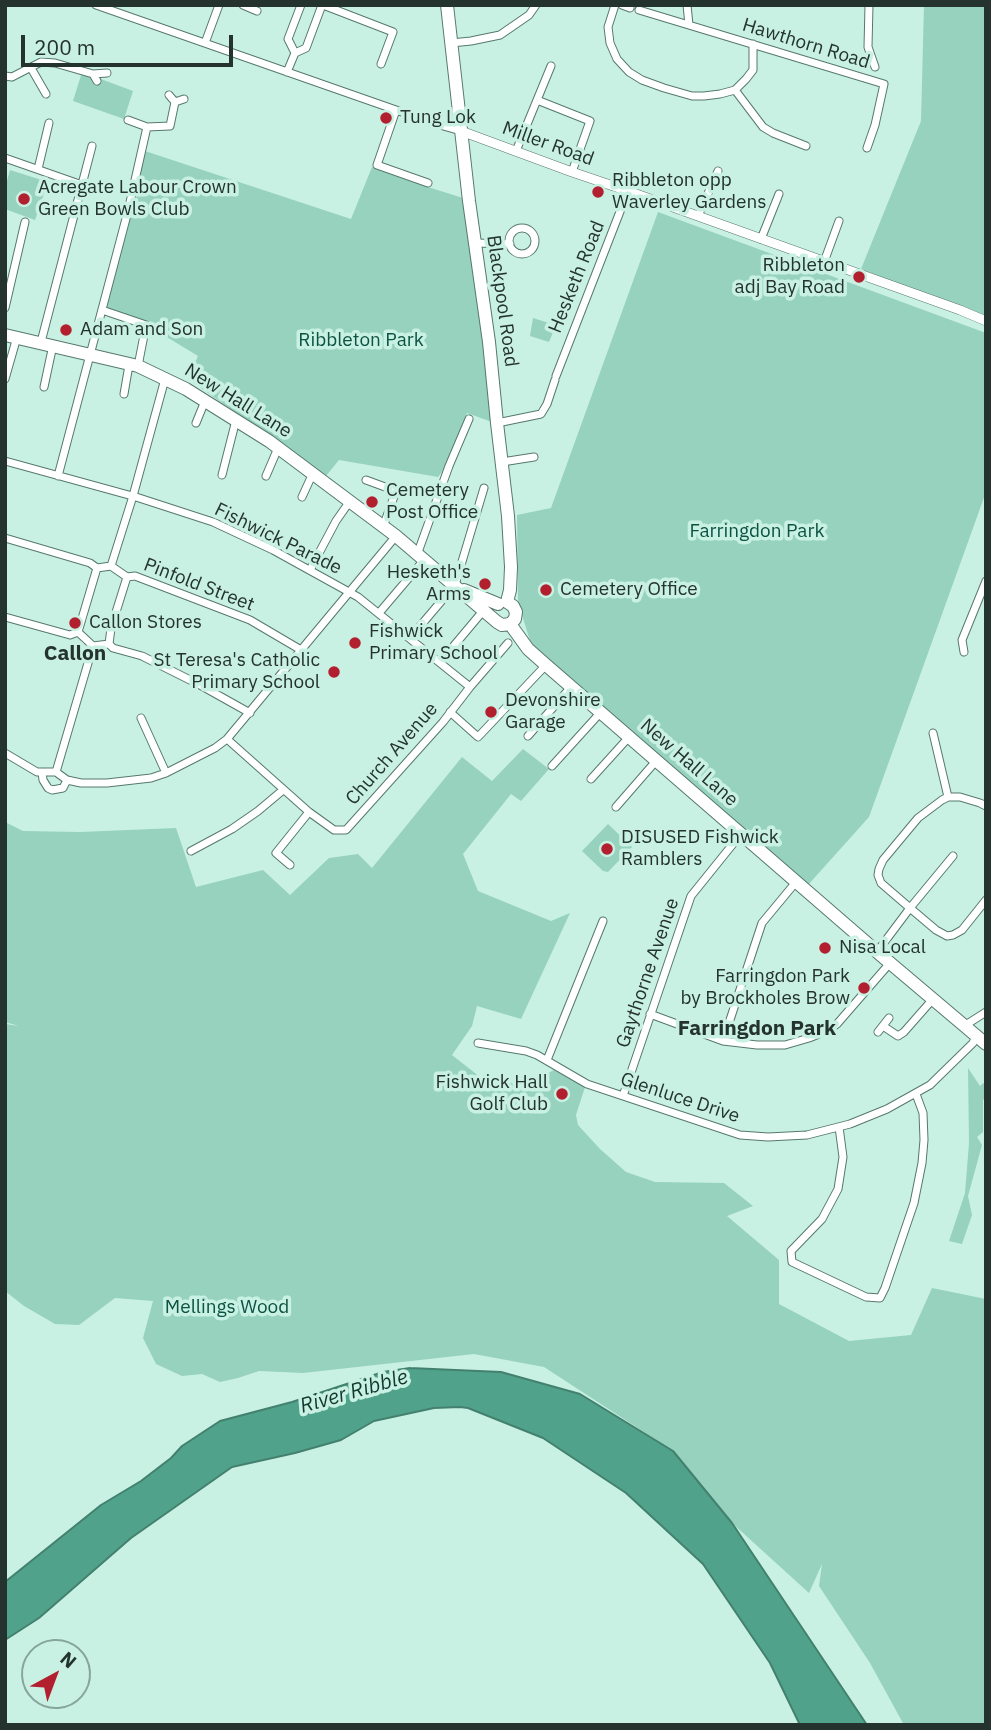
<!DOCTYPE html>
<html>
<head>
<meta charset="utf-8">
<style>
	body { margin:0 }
	#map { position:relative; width:991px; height:1730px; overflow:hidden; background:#c9f1e3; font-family:"IBM Plex Sans",sans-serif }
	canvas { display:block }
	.frame { position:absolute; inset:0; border:7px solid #24332e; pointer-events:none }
	.north { position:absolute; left:21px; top:1639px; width:70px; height:70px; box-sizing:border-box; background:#c9f1e3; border:2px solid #87a59b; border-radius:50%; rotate:41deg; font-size:19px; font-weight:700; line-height:28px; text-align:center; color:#24332e }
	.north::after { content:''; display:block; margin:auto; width:24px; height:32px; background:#b22030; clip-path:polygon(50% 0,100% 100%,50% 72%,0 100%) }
	.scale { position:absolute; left:21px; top:35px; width:212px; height:32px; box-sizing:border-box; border:4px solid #24332e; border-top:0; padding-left:9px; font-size:21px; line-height:24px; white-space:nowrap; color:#24332e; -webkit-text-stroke:5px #c9f1e3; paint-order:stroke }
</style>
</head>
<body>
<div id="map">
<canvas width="991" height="1730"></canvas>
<div class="frame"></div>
<div class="north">N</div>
<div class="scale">200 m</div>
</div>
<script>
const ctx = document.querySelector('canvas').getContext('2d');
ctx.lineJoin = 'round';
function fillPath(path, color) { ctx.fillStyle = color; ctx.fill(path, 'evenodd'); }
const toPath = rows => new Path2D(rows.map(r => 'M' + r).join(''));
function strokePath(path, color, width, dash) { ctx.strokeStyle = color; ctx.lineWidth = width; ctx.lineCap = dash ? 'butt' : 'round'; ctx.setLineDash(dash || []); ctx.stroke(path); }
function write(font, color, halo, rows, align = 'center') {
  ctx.font = font + ' "IBM Plex Sans",sans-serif'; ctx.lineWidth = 7; ctx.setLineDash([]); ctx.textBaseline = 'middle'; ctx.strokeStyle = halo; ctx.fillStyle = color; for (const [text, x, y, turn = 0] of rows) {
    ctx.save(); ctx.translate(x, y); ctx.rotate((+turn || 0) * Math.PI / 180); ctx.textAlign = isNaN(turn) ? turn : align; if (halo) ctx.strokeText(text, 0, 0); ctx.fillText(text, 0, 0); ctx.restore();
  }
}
fillPath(toPath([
	[924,5,986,5,986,319,861,269,921,121],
	[82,72,133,91,124,119,73,101],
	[145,151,351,219,372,167,412,182,463,198,491,396,492,422,467,413,446,467,438,477,339,460,326,476,188,379,198,356,142,322,105,309],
	[10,170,48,182,35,220,5,209,5,188],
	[658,212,986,333,986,492,869,817,808,885,531,644,518,602,517,515,551,508],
	[533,318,552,324,554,330,549,342,530,336],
	[523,749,549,769,521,801,511,794,463,854,478,891,551,921,570,913,521,1019,477,1006,472,1026,452,1055,480,1077,538,1088,540,1077,554,1070,585,1087,576,1115,578,1125,600,1149,626,1172,655,1182,724,1183,753,1206,727,1216,779,1260,779,1304,849,1341,911,1335,932,1288,986,1299,986,1725,904,1725,870,1663,819,1586,822,1564,809,1593,732,1523,673,1451,544,1367,474,1354,303,1373,259,1371,238,1378,220,1382,202,1374,182,1376,156,1364,143,1338,153,1301,115,1298,79,1325,55,1324,24,1306,5,1291,5,1024,19,1026,5,1022,5,822,23,831,80,832,176,828,196,887,263,870,290,895,329,858,358,854,372,868,462,757,492,781],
	[608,824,632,847,608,872,603,871,582,851],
	[968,1068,980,1086,983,1083,986,1086,986,1097,983,1100,983,1132,977,1137,982,1145,968,1196,972,1215,962,1244,949,1241,965,1193,969,1143]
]), '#96d2be');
const water = toPath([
	[410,1368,501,1372,580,1394,673,1451,732,1523,867,1725,800,1725,770,1663,703,1564,626,1493,543,1438,468,1408,460,1407,434,1408,374,1421,341,1440,295,1453,232,1467,131,1538,39,1618,5,1640,5,1582,101,1505,141,1481,171,1458,182,1446,220,1421,292,1402,383,1372,410,1368]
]);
fillPath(water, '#50a28a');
strokePath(water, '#43816e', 2);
const minor = toPath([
	[96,5,436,124,461,131],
	[243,5,257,11],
	[323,5,393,32,381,64],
	[615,5,608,27,610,43,617,59,629,72,642,80,664,88,692,96,704,96,720,94,735,90,746,79,753,70,753,44],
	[622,5,630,8],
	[687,5,689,25],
	[869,5,868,47,875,67],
	[639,10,884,84,875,125,867,148],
	[205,43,219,5],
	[451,43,471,41,500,35,529,15,536,5],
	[295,53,288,39,301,5],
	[31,68,46,94],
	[287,72,295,53,306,48,322,5],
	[93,74,107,73],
	[5,76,12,77,41,62,55,63,93,74,97,81],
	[735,90,763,127,773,133,806,146],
	[169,95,175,102,184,99],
	[537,100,590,121,572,172],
	[396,110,377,165,428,183],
	[147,127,170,126,175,102],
	[516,151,551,66],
	[5,158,82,185],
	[38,169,49,123],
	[698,216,718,171],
	'509 241a13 13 0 1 1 26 0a13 13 0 1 1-26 0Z',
	[761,239,779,194],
	[475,243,510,244],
	[824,262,839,221],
	[5,308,25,222],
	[102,310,146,325,138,366],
	[41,342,92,146],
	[556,376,628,191],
	[5,379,17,337],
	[44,387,53,345],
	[124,394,129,365],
	[196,423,205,401],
	[497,423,541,414,547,404,555,380],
	[5,461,136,497,213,522,273,550,358,597,470,687],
	[502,462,534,457],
	[222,475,236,420],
	[58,476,128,211,147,127,128,120],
	[266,476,278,448],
	[366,480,396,491,383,527],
	[302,497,313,473],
	[5,538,90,563,97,568,111,566,127,577,135,576,250,620,301,650],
	[417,555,449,466,469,419],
	[111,566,133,496,165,379],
	[310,570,336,521,350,501],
	[379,613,424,560],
	[5,617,70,635,78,632],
	[78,632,93,646,109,644,113,648,142,656,200,685,250,713],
	[78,632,97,568],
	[410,638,455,585,484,488],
	[109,644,111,628,127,577],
	[452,648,483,611],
	[964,652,962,640,986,581],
	[450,712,478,737,546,665],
	[141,718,166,773],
	[933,733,948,797],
	[528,736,571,687],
	[227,739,309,812],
	[5,753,37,772,56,772],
	[552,766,601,712],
	[42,772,43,780,48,788,52,790,63,788,67,780],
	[56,772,67,780,81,783,107,783,151,778,166,773,215,748,227,739,396,536],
	[56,772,93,646],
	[591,779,629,737],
	[986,806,980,803,960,797,948,797,942,800,918,818,883,860,879,869,878,875,881,883,910,908,936,930,947,936,953,935,962,930,986,900],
	[616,807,656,761],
	[191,851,232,829,258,811,283,790],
	[290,865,276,853,309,812,334,830,346,830,443,722,470,687,508,643],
	[877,952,910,908,953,856],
	[650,1014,723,1041,757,1045,785,1045,809,1038,829,1030,837,1024,890,963],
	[883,1026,898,1036,904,1032,933,999],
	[964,1026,986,1012],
	[878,1032,889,1018],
	[723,1041,762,923,796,882],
	[478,1043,526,1051,537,1055,587,1084,740,1135,768,1137,807,1135,850,1124,887,1109,930,1085,973,1043,976,1036],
	[547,1060,603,921],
	[623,1096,691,896,741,834],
	[839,1127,843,1157,838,1189,822,1219,791,1251,792,1262,866,1297,880,1298,885,1288,914,1203,922,1163,924,1140,923,1113,916,1094]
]);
const tertiary = toPath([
	[461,131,572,172,628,191,960,310,986,321]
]);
const trunk = toPath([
	[447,5,469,201,489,342,497,423,508,516,511,567,510,590,507,602],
	[5,335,138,366,186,389,269,441,396,536,497,622,502,625,510,624],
	[464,590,498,604],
	[507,602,513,606,516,612,515,619,510,624],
	[510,624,528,649,546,665,883,957,986,1044]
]);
strokePath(minor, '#56796d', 9);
strokePath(tertiary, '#56796d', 10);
strokePath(trunk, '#56796d', 14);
strokePath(minor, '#fff', 7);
strokePath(tertiary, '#fff', 9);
strokePath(trunk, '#fff', 12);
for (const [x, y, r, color] of [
	[386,118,7,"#b22030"],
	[598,192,7,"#b22030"],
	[24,199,7,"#b22030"],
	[859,277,7,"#b22030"],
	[66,330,7,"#b22030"],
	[372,502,7,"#b22030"],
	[485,584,7,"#b22030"],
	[546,590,7,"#b22030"],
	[75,623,7,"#b22030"],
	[355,643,7,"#b22030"],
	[334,672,7,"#b22030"],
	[491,712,7,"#b22030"],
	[607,849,7,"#b22030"],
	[825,948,7,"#b22030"],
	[864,988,7,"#b22030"],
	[562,1094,7,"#b22030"]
]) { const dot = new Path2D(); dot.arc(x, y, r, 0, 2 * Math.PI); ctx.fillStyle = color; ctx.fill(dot); strokePath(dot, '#c9f1e3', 2.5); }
write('19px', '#24332e', '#c9f1e3', [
	["Hawthorn Road",806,44,17],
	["Miller Road",548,144,20],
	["Hesketh Road",577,277,-68],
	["Blackpool Road",502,301,82],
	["New Hall Lane",238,401,32],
	["Fishwick Parade",278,539,26],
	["Pinfold Street",199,585,21],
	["Church Avenue",392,754,-49],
	["New Hall Lane",689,763,41],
	["Gaythorne Avenue",648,973,-71],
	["Glenluce Drive",680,1098,18]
]);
write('19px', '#24332e', '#c9f1e3', [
	["Tung Lok",400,118],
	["Ribbleton opp",612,181],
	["Waverley Gardens",612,203],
	["Acregate Labour Crown",38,188],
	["Green Bowls Club",38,210],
	["Ribbleton",845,266,"right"],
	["adj Bay Road",845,288,"right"],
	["Adam and Son",80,330],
	["Cemetery",386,491],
	["Post Office",386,513],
	["Hesketh's",471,573,"right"],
	["Arms",471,595,"right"],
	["Cemetery Office",560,590],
	["Callon Stores",89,623],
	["Fishwick",369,632],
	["Primary School",369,654],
	["St Teresa's Catholic",320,661,"right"],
	["Primary School",320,683,"right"],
	["Devonshire",505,701],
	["Garage",505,723],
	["DISUSED Fishwick",621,838],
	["Ramblers",621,860],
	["Nisa Local",839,948],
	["Farringdon Park",850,977,"right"],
	["by Brockholes Brow",850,999,"right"],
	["Fishwick Hall",548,1083,"right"],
	["Golf Club",548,1105,"right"]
], 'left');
write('19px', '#0d5342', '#c9f1e3', [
	["Ribbleton Park",361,341],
	["Farringdon Park",757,532],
	["Mellings Wood",227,1308]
]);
write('bold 21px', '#24332e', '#c9f1e3', [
	["Callon",75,654],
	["Farringdon Park",757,1029]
]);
write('italic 21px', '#11382d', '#c9f1e3', [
	["River Ribble",354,1392,-16]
]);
</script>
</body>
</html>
